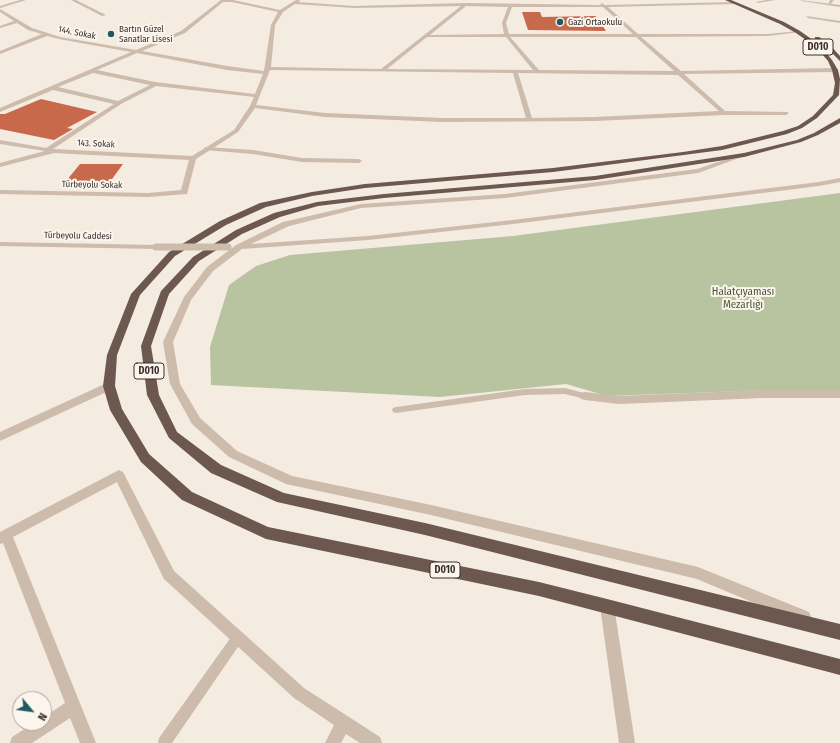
<!DOCTYPE html>
<html>
<head>
<meta charset="utf-8">
<style>
	body { margin:0 }
	#map { position:relative; width:840px; height:743px; overflow:hidden; background:#f4ebe1; font-family:"Fira Sans Condensed",sans-serif }
	canvas { display:block }
	.north { position:absolute; left:12px; top:691px; width:40px; height:40px; box-sizing:border-box; background:#fbf5ee; border:1px solid #aea6a0; border-radius:50%; rotate:119deg; font-size:11px; font-weight:700; line-height:16px; text-align:center; color:#3b302b }
	.north::after { content:''; display:block; margin:auto; width:14px; height:18px; background:#1f5a5e; clip-path:polygon(50% 0,100% 100%,50% 72%,0 100%) }
</style>
</head>
<body>
<div id="map">
<canvas width="840" height="743"></canvas>
<div class="north">N</div>
</div>
<script>
const ctx = document.querySelector('canvas').getContext('2d');
ctx.lineJoin = 'round';
function fillPath(path, color) { ctx.fillStyle = color; ctx.fill(path, 'evenodd'); }
const toPath = rows => new Path2D(rows.map(r => 'M' + r).join(''));
function strokePath(path, color, width, dash) { ctx.strokeStyle = color; ctx.lineWidth = width; ctx.lineCap = dash ? 'butt' : 'round'; ctx.setLineDash(dash || []); ctx.stroke(path); }
function write(font, color, halo, rows, align = 'center') {
  ctx.font = font + ' "Fira Sans Condensed",sans-serif'; ctx.lineWidth = 4; ctx.setLineDash([]); ctx.textBaseline = 'middle'; ctx.strokeStyle = halo; ctx.fillStyle = color; for (const [text, x, y, turn = 0] of rows) {
    ctx.save(); ctx.translate(x, y); ctx.rotate((+turn || 0) * Math.PI / 180); ctx.textAlign = isNaN(turn) ? turn : align; if (halo) ctx.strokeText(text, 0, 0); ctx.fillText(text, 0, 0); ctx.restore();
  }
}
fillPath(toPath([
	[840,193,840,391,771,390,607,396,566,384,440,397,211,385,210,347,229,285,256,266,290,255,513,236]
]), '#b8c4a0');
fillPath(toPath([
	[522,12,540,12,542,17,596,16,606,31,528,30],
	[41,99,97,112,67,128,73,129,54,140,0,129,0,114,5,114],
	[80,164,123,164,107,186,62,186]
]), '#c8694b');
fillPath(toPath([
	[766,0,775,0,758,3,756,2,766,0],
	[830,0,834,0,830,5,828,5,830,0],
	[206,147,253,150,302,158,359,159,362,161,359,163,302,162,253,154,204,150,204,148,206,147],
	[565,388,588,394,589,396,588,398,585,399,565,394,525,395,396,413,393,412,392,410,393,408,396,407,525,389,565,388],
	[238,631,242,633,244,637,242,641,172,743,158,743,159,738,234,633,238,631]
]), '#cdbbac');
fillPath(toPath([
	[20,0,26,0,0,8,0,6,20,0],
	[71,0,76,0,106,15,102,16,71,0],
	[221,0,233,0,280,10,296,0,301,0,298,2,354,6,466,3,600,5,602,3,605,5,735,2,736,4,608,7,638,34,768,34,798,31,800,32,768,36,641,37,681,71,835,68,838,70,835,72,684,74,725,111,788,112,788,114,786,115,724,115,595,121,442,122,325,117,255,108,238,132,196,159,187,194,148,197,0,194,0,190,148,193,181,190,189,160,54,153,0,167,0,163,45,151,0,144,0,140,46,148,114,104,53,90,0,112,0,108,131,52,59,39,47,36,0,54,0,51,42,34,28,30,17,23,0,28,0,26,14,21,0,12,0,9,32,28,60,37,136,50,181,31,221,0],
	[223,2,232,2,278,12,271,25,264,71,227,66,142,51,185,33,223,2],
	[295,4,354,8,461,6,381,69,271,67,275,25,283,12,295,4],
	[466,6,508,7,502,23,504,34,430,35,466,6],
	[512,7,603,7,633,34,509,34,506,23,512,7],
	[427,37,506,37,533,70,387,69,427,37],
	[510,37,636,37,674,71,539,70,510,37],
	[137,53,227,70,263,74,255,94,155,82,97,70,137,53],
	[270,70,513,73,526,118,442,118,325,113,256,105,270,70],
	[93,73,150,85,118,101,58,87,93,73],
	[518,73,678,75,719,111,595,117,532,118,518,73],
	[156,86,254,97,250,106,234,130,192,156,53,149,121,104,156,86],
	[800,0,840,5,840,7,802,1,800,0],
	[806,16,840,21,840,23,808,18,806,16],
	[0,242,156,245,160,247,156,249,0,246,0,242],
	[109,382,113,383,114,386,113,389,0,441,0,432,109,382],
	[762,390,840,390,840,398,762,398,619,404,585,400,581,399,580,396,581,393,585,392,619,396,762,390],
	[119,470,123,472,174,571,304,688,380,737,382,743,360,743,346,734,341,743,325,743,334,725,294,698,164,579,117,482,13,537,96,743,80,743,70,718,32,743,10,743,12,737,34,723,44,723,44,717,65,703,3,543,0,544,0,532,119,470],
	[607,599,612,601,614,606,635,743,619,743,600,606,602,601,607,599]
]), '#cdbbac');
fillPath(toPath([
	[745,153,750,154,698,173,505,198,361,208,289,226,251,244,368,236,513,220,819,182,840,178,840,182,819,186,513,224,368,240,242,249,213,271,191,300,173,342,180,384,200,418,237,451,292,476,431,505,698,567,809,612,811,617,809,622,804,624,697,579,431,515,286,484,229,457,192,424,170,384,163,342,184,297,207,267,236,245,283,222,361,204,505,194,697,169,745,153]
]), '#cdbbac');
fillPath(toPath([
	[725,0,731,0,784,22,800,31,820,45,832,60,838,70,840,79,839,95,817,118,802,128,787,134,722,150,553,172,365,188,312,196,266,207,226,225,175,256,140,295,117,355,115,386,122,409,149,454,192,492,268,527,539,582,607,599,840,659,840,675,539,596,266,539,182,500,141,462,110,410,103,386,107,355,131,294,169,252,220,221,260,203,312,192,365,184,553,168,683,152,722,146,783,131,798,126,813,116,833,95,835,83,832,70,828,61,816,47,796,33,780,24,725,0],
	[815,37,819,37,829,44,840,56,840,61,825,46,815,39,815,37],
	[840,118,840,123,818,135,801,142,744,157,595,180,384,198,318,206,280,217,242,234,199,261,169,294,151,346,159,395,177,432,221,465,284,493,425,523,840,624,840,640,425,535,277,502,211,473,169,438,147,395,141,346,161,291,193,257,236,230,274,213,317,202,384,194,595,176,744,153,797,140,814,133,840,118]
]), '#6c584f');
strokePath(toPath([
	[156,247,228,247]
]), '#cdbbac', 7);
for (const [x, y, r, color] of [
	[560,22,4,"#1f5a5e"],
	[111,34,4,"#1f5a5e"]
]) { const dot = new Path2D(); dot.arc(x, y, r, 0, 2 * Math.PI); ctx.fillStyle = color; ctx.fill(dot); strokePath(dot, '#fbf5ee', 1.5); }
write('9px', '#3b302b', '#fbf5ee', [
	["Gazi Ortaokulu",568,22],
	["Bartın Güzel",119,29],
	["Sanatlar Lisesi",119,39]
], 'left');
write('9px', '#3b302b', '#fbf5ee', [
	["144. Sokak",77,33,11],
	["143. Sokak",96,144,3],
	["Türbeyolu Sokak",92,185,1],
	["Türbeyolu Caddesi",78,236,1]
]);
for (const [x, y, w] of [
	[818,47,30],
	[149,371,30],
	[445,570,30]
]) { const box = new Path2D(); box.roundRect(x - w / 2, y - 8, w, 16, 3); ctx.fillStyle = '#fbf5ee'; ctx.fill(box); strokePath(box, '#3b302b', 1); }
write('bold 10px', '#3b302b', null, [
	["D010",818,47],
	["D010",149,371],
	["D010",445,570]
]);
write('11px', '#4a5a2e', '#fbf5ee', [
	["Halatçıyaması",743,292],
	["Mezarlığı",743,305]
]);
</script>
</body>
</html>
